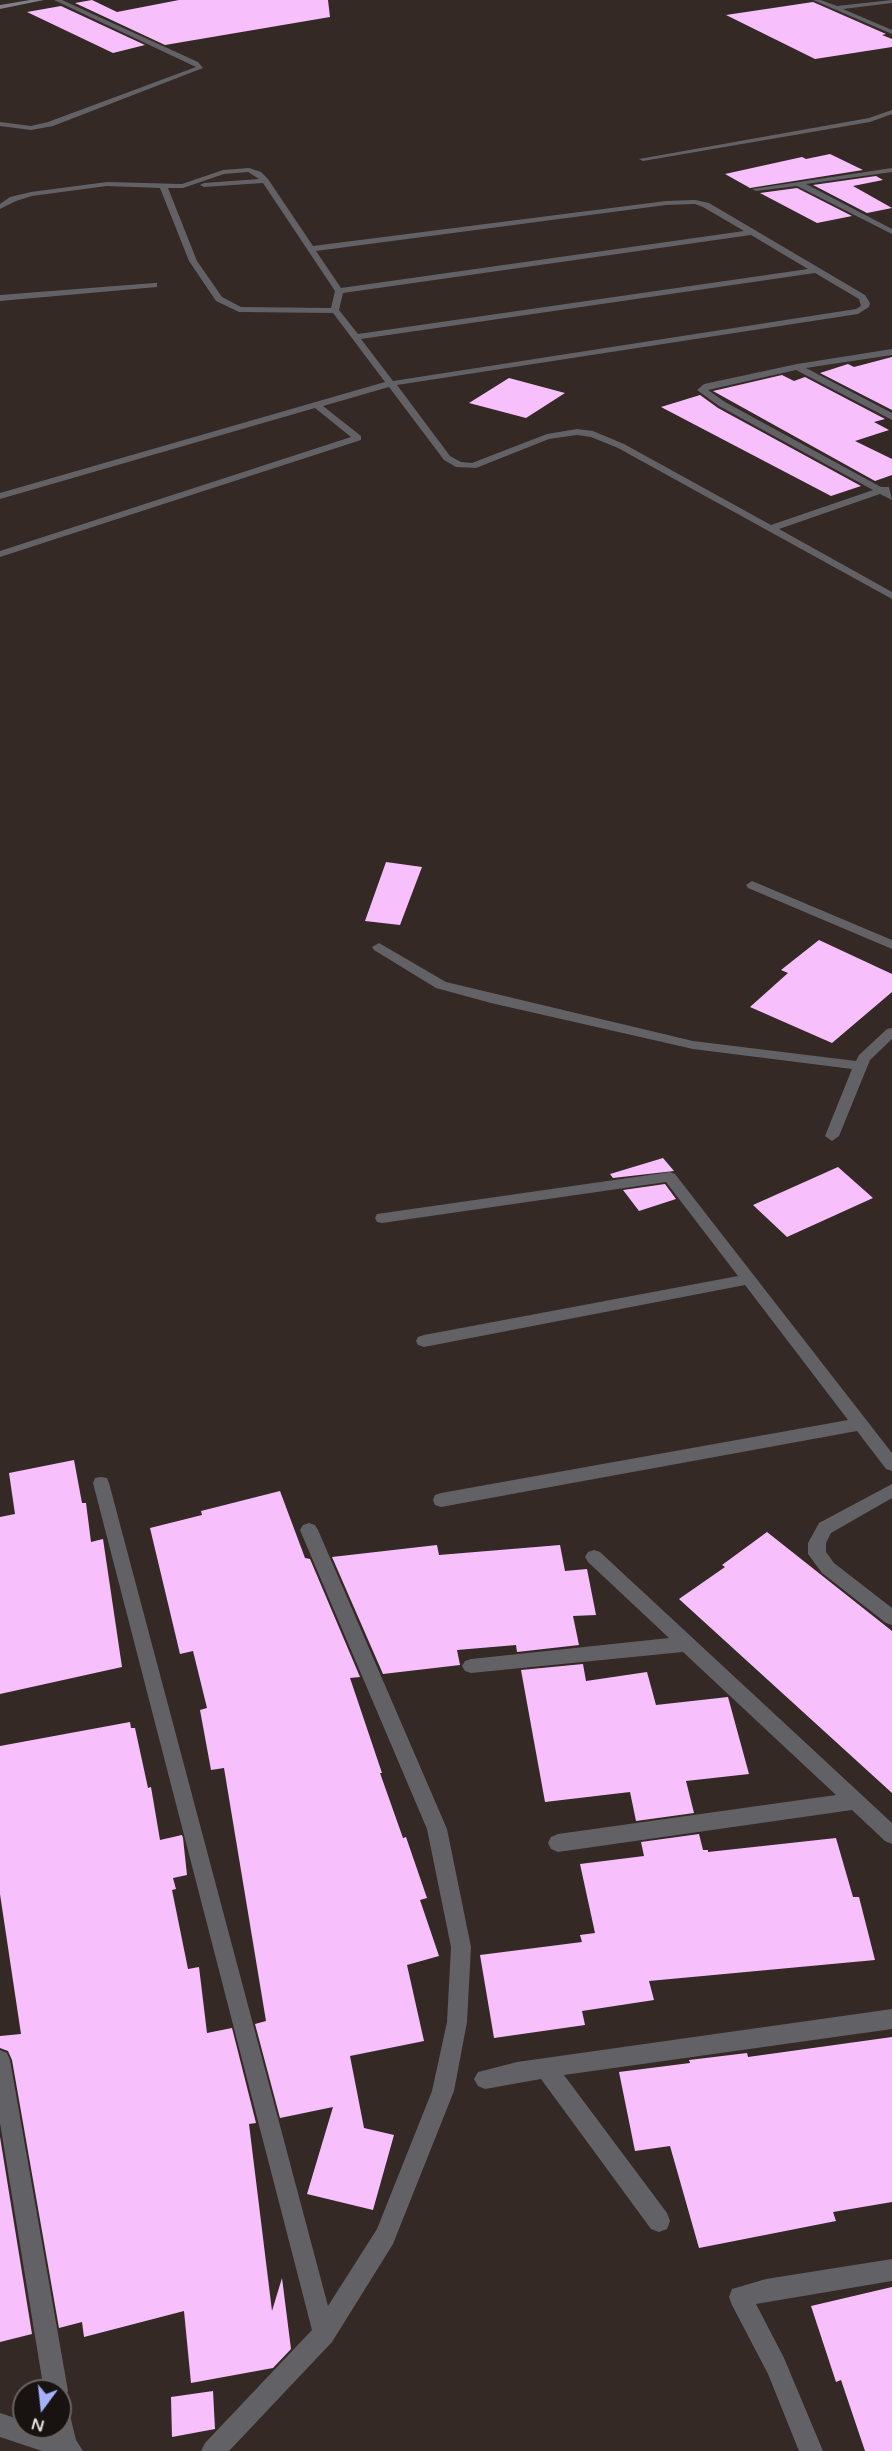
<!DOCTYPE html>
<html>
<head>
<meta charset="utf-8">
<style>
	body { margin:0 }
	#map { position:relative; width:892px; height:2451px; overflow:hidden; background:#342924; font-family:"Varela Round",sans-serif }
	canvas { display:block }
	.north { position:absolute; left:12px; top:2379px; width:60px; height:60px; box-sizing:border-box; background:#181311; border:2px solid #696360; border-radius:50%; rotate:195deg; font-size:16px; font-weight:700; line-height:24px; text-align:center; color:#e2dad7 }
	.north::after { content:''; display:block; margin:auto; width:21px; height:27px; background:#a4b1fc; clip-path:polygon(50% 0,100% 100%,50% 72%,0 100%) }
</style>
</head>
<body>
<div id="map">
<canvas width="892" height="2451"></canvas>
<div class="north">N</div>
</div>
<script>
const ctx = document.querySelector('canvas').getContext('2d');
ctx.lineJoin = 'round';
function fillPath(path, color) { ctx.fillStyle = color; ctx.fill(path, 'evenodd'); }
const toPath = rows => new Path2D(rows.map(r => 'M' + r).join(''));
fillPath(toPath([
	[92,0,117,12,179,0,328,0,330,17,165,45,75,3],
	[813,2,886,34,882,35,892,39,892,47,815,59,726,15],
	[61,6,145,45,113,53,27,12],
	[830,154,863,170,750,188,725,174,802,157,806,159],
	[876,176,883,180,853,186,892,208,867,213,813,185],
	[797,188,852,216,817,223,760,193],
	[892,357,892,410,820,373,848,364,854,367],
	[782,375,794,381,805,377,885,419,874,422,889,430,855,441,892,459,892,475,875,481,713,391],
	[509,378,565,393,526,418,469,403],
	[700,395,718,408,861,486,831,496,661,407],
	[386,862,422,867,400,925,365,921],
	[819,940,892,974,892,992,832,1043,750,1007,788,973,781,970],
	[663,1158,674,1171,613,1178,610,1174],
	[838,1167,873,1198,787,1237,753,1205],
	[665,1184,676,1199,639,1211,623,1190],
	[74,1460,82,1503,86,1503,91,1542,103,1539,122,1667,0,1694,0,1517,15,1514,9,1473],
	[280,1491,305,1558,310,1559,360,1677,350,1678,382,1773,380,1773,403,1838,406,1837,427,1898,420,1900,439,1956,407,1965,424,2041,350,2056,364,2128,394,2135,373,2210,307,2194,333,2107,280,2118,255,2024,266,2021,224,1768,211,1770,200,1710,207,1708,193,1651,180,1654,150,1528,202,1515,201,1511],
	[767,1532,892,1631,892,1793,679,1599,725,1567,722,1565],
	[437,1545,439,1555,560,1545,565,1571,587,1569,596,1615,573,1616,579,1645,517,1652,516,1645,457,1650,460,1665,383,1674,332,1557],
	[583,1664,586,1681,647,1672,656,1705,728,1697,749,1774,686,1781,694,1813,636,1821,630,1792,545,1802,521,1670],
	[130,1722,131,1728,135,1728,148,1788,151,1787,160,1840,182,1835,183,1838,187,1875,173,1878,176,1889,172,1890,188,1969,199,1967,207,2033,232,2028,256,2123,249,2124,272,2311,282,2278,291,2349,273,2368,191,2383,184,2311,84,2337,82,2322,59,2328,12,2060,8,2051,0,2048,0,2036,21,2034,0,1894,0,1746],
	[699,1834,703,1850,708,1850,708,1852,836,1838,853,1897,859,1897,875,1960,649,1981,654,2000,582,2011,585,2025,494,2038,480,1955,582,1942,580,1935,595,1933,580,1864,644,1856,641,1842],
	[892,2037,892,2202,833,2212,836,2221,699,2248,670,2146,635,2151,619,2072,690,2063,689,2060,747,2053,748,2057],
	[0,2137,32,2334,0,2342],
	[892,2287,892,2451,865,2451,841,2380,836,2382,811,2306],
	[213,2391,215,2429,172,2437,171,2397]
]), '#f7c0fd');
fillPath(toPath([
	[154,283,157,283,157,287,0,301,0,295,154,283]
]), '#626166');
fillPath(toPath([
	[54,0,62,0,198,62,203,68,53,126,31,130,0,126,0,122,31,126,48,122,196,67,54,0],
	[813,0,821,0,837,6,892,0,892,3,843,9,892,30,892,34,813,0],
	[892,110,892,114,870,122,643,161,639,159,869,118,892,110],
	[249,168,261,172,268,179,313,246,666,201,695,200,709,203,865,295,870,303,869,307,858,314,397,385,450,456,461,462,472,463,547,434,577,429,593,431,624,444,771,525,873,490,719,406,697,390,704,384,797,364,892,349,892,355,806,368,892,413,892,420,796,370,708,390,725,402,881,487,889,487,892,500,880,494,779,529,892,592,892,599,618,448,591,437,577,435,549,439,476,468,456,467,444,460,389,387,323,406,361,436,361,440,0,557,0,551,351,437,315,408,0,499,0,493,385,382,333,313,239,312,216,301,189,261,160,188,107,186,32,196,16,201,0,209,0,204,10,197,31,192,107,182,182,184,223,170,249,168],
	[248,172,259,179,204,183,200,185,204,187,263,183,335,291,331,308,241,307,222,297,197,261,168,188,183,188,224,174,248,172],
	[695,204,703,207,744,231,341,288,316,251,666,205,695,204],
	[751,235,808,269,358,334,339,310,343,293,751,235],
	[815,273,859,299,861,306,856,309,393,381,361,339,815,273],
	[892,168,892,172,806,184,892,229,892,234,797,186,756,191,752,189,892,168],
	[752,881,892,940,892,949,748,888,746,885,752,881],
	[379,943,446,982,693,1041,856,1061,859,1055,887,1029,892,1028,892,1039,870,1060,839,1136,832,1141,825,1136,852,1069,693,1049,491,1003,436,988,374,950,372,947,379,943],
	[670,1172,675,1174,892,1453,892,1471,886,1469,857,1431,441,1507,435,1505,433,1500,435,1495,441,1493,848,1420,745,1285,424,1347,418,1345,416,1341,418,1337,424,1335,738,1276,666,1182,382,1223,377,1222,375,1218,377,1214,670,1172],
	[101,1477,107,1478,109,1483,328,2306,377,2229,432,2091,447,2022,451,1947,427,1829,300,1530,303,1525,309,1523,315,1525,318,1530,447,1829,471,1947,467,2022,454,2091,393,2244,332,2342,229,2451,201,2451,205,2443,312,2330,93,1483,95,1478,101,1477],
	[892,1484,892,1498,831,1533,826,1543,826,1552,834,1563,892,1608,892,1625,886,1623,822,1573,808,1554,808,1543,819,1523,892,1484],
	[594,1550,600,1552,892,1823,892,1844,885,1841,852,1810,558,1852,551,1849,548,1843,551,1837,558,1834,836,1795,683,1652,471,1673,465,1671,462,1666,465,1661,471,1659,669,1638,588,1562,585,1557,588,1552,594,1550],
	[892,2009,892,2029,564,2075,667,2213,670,2221,667,2229,659,2232,651,2229,541,2079,485,2089,478,2086,474,2079,478,2072,517,2062,892,2009],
	[0,2050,7,2053,10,2060,68,2391,64,2399,60,2401,60,2391,44,2391,0,2123,0,2050],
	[892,2259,892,2281,756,2304,784,2358,823,2451,799,2451,768,2374,732,2305,729,2297,732,2289,766,2279,892,2259],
	[60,2403,68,2407,76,2440,83,2451,42,2451,0,2437,0,2413,24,2421,24,2427,41,2427,51,2430,50,2427,60,2427,60,2403]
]), '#626166');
fillPath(toPath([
	[30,0,44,0,0,9,0,5,30,0]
]), '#807e87');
</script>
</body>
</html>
